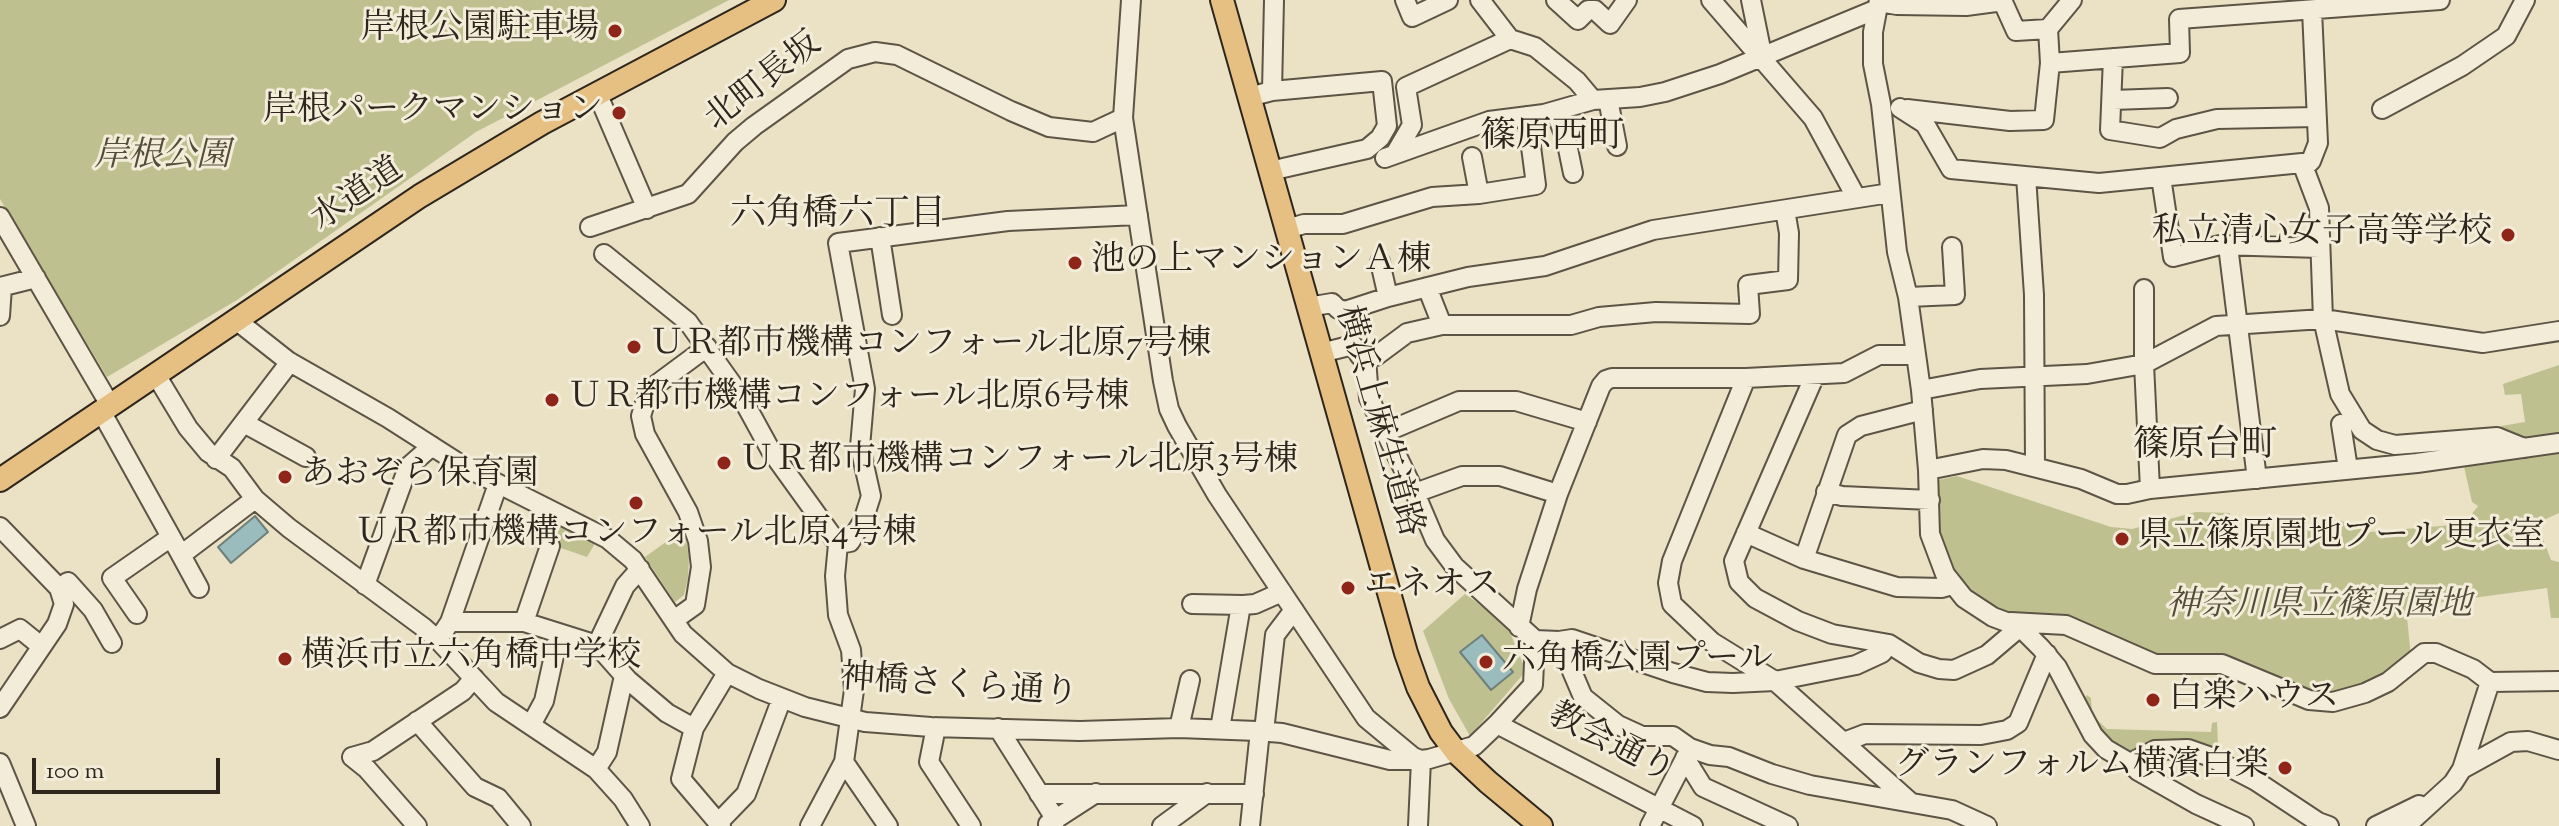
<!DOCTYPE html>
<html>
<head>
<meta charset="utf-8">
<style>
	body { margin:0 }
	#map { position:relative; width:2559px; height:826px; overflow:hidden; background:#ebe1c4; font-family:"Sorts Mill Goudy",serif }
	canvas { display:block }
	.scale { position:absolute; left:32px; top:758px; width:188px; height:36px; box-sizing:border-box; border:4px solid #2e251c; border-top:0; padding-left:10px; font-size:24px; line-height:28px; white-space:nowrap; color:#2e251c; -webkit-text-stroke:6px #f2ecd9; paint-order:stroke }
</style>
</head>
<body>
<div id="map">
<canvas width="2559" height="826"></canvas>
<div class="scale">100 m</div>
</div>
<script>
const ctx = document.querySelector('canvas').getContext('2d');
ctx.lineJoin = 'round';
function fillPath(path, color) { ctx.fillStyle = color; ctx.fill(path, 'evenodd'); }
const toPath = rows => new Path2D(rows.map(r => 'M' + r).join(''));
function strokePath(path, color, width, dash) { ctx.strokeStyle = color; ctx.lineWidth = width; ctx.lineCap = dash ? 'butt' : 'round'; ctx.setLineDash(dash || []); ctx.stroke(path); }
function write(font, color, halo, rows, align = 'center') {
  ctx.font = font + ' "Sorts Mill Goudy","Noto Serif JP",serif'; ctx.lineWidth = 6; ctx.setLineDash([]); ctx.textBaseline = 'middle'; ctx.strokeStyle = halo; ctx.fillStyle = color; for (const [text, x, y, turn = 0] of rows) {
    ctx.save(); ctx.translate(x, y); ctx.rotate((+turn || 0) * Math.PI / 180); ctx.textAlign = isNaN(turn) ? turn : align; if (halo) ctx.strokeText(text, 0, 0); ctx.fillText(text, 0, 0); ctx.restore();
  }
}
fillPath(toPath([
	[0,0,729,0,476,132,237,300,107,377,0,199],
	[2559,365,2559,433,2523,438,2502,432,2501,426,2525,422,2521,394,2505,395,2503,384],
	[2559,448,2559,513,2513,534,2488,514,2511,537,2539,528,2551,560,2559,562,2559,618,2551,618,2547,588,2406,607,2411,657,2374,685,2332,696,2158,656,2078,621,2006,615,1971,593,1950,564,1939,532,1938,480,1957,476,2111,527,2132,529,2196,512,2230,513,2230,539,2339,520,2370,532,2464,524,2478,506,2472,502,2463,462],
	[554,517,597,540,587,557,561,548,544,538,546,526],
	[684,529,689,557,688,578,684,595,675,602,645,557],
	[1465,594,1506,623,1526,671,1470,736,1449,699,1423,631],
	[2087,695,2091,698,2092,715,2107,729,2211,732,2212,723,2217,722,2218,746,2222,751,2220,757,2130,759,2112,749,2082,702]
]), '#bec18f');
const water = toPath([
	[255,516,268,532,231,563,218,547,255,516],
	[1482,635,1513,672,1491,690,1460,652,1482,635]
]);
fillPath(water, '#9bbcbc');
strokePath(water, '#6f807c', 2);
const minor = toPath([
	[1131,0,1123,118,1163,381,1169,409,1177,426,1217,495,1366,718,1413,757,1421,760,1429,759,1474,746,1497,724,1533,685,1535,640],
	[1405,0,1412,17,1448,0],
	[1480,0,1510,39,1535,47,1577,81,1593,100],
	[1556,0,1578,20,1588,10,1595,10,1610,24,1627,0],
	[1711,0,1813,118,1856,197],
	[1751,0,1762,54],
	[1879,0,1873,32,1873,64,1881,104,1897,252,1908,297,1921,390,1928,470,1930,534,1945,574,1964,598,1993,617,2020,627,2041,648,2057,667,2093,735,2106,749,2130,763,2138,771,2196,804,2244,826],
	[1879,2,1897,5,1966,6,1996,2,1997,0],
	[2048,29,2072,0],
	[2113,58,2110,130,2160,138,2176,129,2217,119,2316,117],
	[2050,63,2180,53,2179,19,2440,0],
	[1272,91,1274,0],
	[598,95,647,209],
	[1249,97,1272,91,1382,81,1387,126,1380,138,1367,149,1270,171],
	[1608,99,1617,146],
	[2113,100,2168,98],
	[1900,108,1925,124,1951,169,2099,183,2302,163,2319,208,2323,319,2340,394,2362,430,2377,440,2395,445,2497,437,2524,448],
	[1907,109,2010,121,2044,120,2050,63,2048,29,2016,31,2002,0],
	[2382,109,2462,66,2506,36,2525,0],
	[1555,111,1566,139,1573,173],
	[1395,154,1412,125,1406,87,1510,39],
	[1472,157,1479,194],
	[1385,158,1489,121,1544,114,1593,100,1640,97,1665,92,1720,74,1877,9],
	[2305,167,2311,161,2318,143,2312,10],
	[2026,176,2034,295,2035,466],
	[2161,177,2173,257,2220,245,2320,248],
	[0,217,110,405],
	[590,227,688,194,735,142,754,126,848,59,875,52,897,55,1011,111,1049,127,1093,132,1123,118],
	[1287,229,1304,224,1343,224,1432,197,1479,194,1536,185,1527,116],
	[880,237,892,315],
	[604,254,688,322,742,398,771,451,838,544,835,576,838,615,851,650,854,690,844,762,888,826],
	[2229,254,2257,479],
	[1380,262,1388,297],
	[0,287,36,278],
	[1427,287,1442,325],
	[2144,289,2144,364,2150,489],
	[1908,297,1955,295,1952,247],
	[1308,307,1332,303,1338,309,1345,311,1388,297,1468,277,1545,266,1653,230,1890,193],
	[0,316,2,287],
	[236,320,288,361,388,418,463,466,608,539,633,560,683,634,727,673,759,689,805,707,865,722,931,727,1080,731,1179,728,1257,731,1282,733,1390,760,1421,760,1418,826],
	[1321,353,1353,345,1360,356,1366,358,1369,398,1415,493,1435,540,1455,567,1535,640,1559,641,1572,639,1673,673,1707,682,1733,683,1775,681,1856,665,1882,653,1889,644],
	[1366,358,1376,356,1407,333,1442,325,1571,325,1599,317,1656,312,1750,314,1748,285,1788,280,1789,233,1785,210],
	[156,375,188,428,208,452,232,468,255,499,289,528,423,627,441,643,496,702,596,769,623,799,640,826],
	[1815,375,1734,561,1739,582,1755,598,1798,621,1832,634,1889,644,1919,663,1939,669,1954,670,1987,655,2020,627],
	[1746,378,1672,561,1668,583,1672,604,1712,642,1775,681,1909,801],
	[1921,390,1980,379,2087,374,2144,364,2216,326,2323,319,2483,343,2559,331],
	[1923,410,1861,426,1847,435,1804,559,1897,587,1942,588,1952,585],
	[101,411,181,555,255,499],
	[244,423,306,457],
	[2341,424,2348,469],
	[1386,432,1459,401,1516,401,1587,422],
	[216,459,290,362],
	[1928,470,1983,459,2006,460,2081,479,2117,494,2127,494,2150,489,2417,463,2559,443],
	[1826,492,1842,496,1930,500],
	[1415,493,1462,476,1500,476,1558,494],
	[0,527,59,588,64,604,57,624,0,708],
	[1746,533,1804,559],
	[838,544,850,542,863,521,871,496,860,447,865,389,838,243,1008,221,1138,215],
	[181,555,199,588],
	[365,585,408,467,432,446],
	[59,588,68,582,93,610,112,643],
	[1192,604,1243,605,1255,604,1282,592],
	[137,614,112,578,171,537],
	[674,620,695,605,701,567,698,541,688,512,645,434,641,416,649,390,707,347],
	[450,622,524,622,597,645,628,680,667,713,694,728],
	[524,622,550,546],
	[2011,622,2066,625,2155,664,2222,664,2309,700,2333,702,2365,693,2388,682,2424,653,2436,653,2473,669,2490,682,2559,681],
	[1519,627,1527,589,1558,494,1601,386,1606,380,1612,378,1746,378,1844,373,1879,355,1915,355],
	[444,631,450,622,498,484],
	[0,639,20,629,41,646],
	[1559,641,1583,697,1618,725,1642,736,1673,736,1690,748,1710,755,1729,757,1772,774,1810,785,1952,810,1987,826],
	[597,645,625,586,640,569],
	[417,721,475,787,498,798,521,826],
	[1497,724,1693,826],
	[531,725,544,701,559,633],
	[936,727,929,762,971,826],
	[998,728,1056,820],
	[1179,728,1190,680],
	[1220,729,1241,605],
	[1264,731,1275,635,1294,610],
	[1844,742,1865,734,1981,735,2007,730,2018,723,2047,654],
	[352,757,373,751,463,691,474,678],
	[352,757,367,769,417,826],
	[1685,758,1703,787,1788,826],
	[0,763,26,826],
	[2130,763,2155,750,2188,749,2208,756,2256,781,2318,822,2329,826],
	[596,769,607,752,624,676],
	[2462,769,2490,682],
	[1039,794,1254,794],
	[718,823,746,794,782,698],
	[1048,824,1096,793],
	[721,826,681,779,694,728,727,673],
	[810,826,844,762],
	[1162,826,1207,793],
	[1250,826,1260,731],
	[1650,826,1689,751],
	[2376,826,2419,805],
	[2406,826,2453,783,2462,769,2511,742,2528,741,2559,750]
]);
const major = toPath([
	[1222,0,1406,653,1418,687,1441,732,1456,752,1488,782,1541,826],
	[0,480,420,196,542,123,774,0]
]);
strokePath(minor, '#5d5446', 22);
strokePath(major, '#2e251c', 26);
strokePath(minor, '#f2ecd9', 18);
strokePath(major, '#e6c082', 22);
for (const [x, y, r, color] of [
	[615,31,8,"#8f2418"],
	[619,113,8,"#8f2418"],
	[2508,235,8,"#8f2418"],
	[1075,263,8,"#8f2418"],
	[634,347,8,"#8f2418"],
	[552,400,8,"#8f2418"],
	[724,463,8,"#8f2418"],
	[285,477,8,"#8f2418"],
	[636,503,8,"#8f2418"],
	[2122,539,8,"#8f2418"],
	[1348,588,8,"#8f2418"],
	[285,659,8,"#8f2418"],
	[1486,662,8,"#8f2418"],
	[2153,700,8,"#8f2418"],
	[2285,768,8,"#8f2418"]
]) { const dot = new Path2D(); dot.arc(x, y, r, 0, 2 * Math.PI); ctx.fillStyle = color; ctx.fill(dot); strokePath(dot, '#f2ecd9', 3); }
write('34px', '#2e251c', '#f2ecd9', [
	["岸根公園駐車場",599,31,"right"],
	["岸根パークマンション",603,113,"right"],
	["私立清心女子高等学校",2492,235,"right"],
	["池の上マンションＡ棟",1091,263],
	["ＵＲ都市機構コンフォール北原7号棟",650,347],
	["ＵＲ都市機構コンフォール北原6号棟",568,400],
	["ＵＲ都市機構コンフォール北原3号棟",740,463],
	["あおぞら保育園",301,477],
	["ＵＲ都市機構コンフォール北原4号棟",636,536,"center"],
	["県立篠原園地プール更衣室",2138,539],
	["エネオス",1364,588],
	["横浜市立六角橋中学校",301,659],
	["六角橋公園プール",1502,662],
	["白楽ハウス",2169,700],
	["グランフォルム横濱白楽",2269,768,"right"]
], 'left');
write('34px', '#2e251c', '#f2ecd9', [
	["北町長坂",765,84,-38],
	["水道道",359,197,-34],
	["横浜上麻生道路",1376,422,74],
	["神橋さくら通り",959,689,4],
	["教会通り",1610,746,27]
]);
write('italic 34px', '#524c39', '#f2ecd9', [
	["岸根公園",162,159],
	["神奈川県立篠原園地",2319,608]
]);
write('36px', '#2e251c', '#f2ecd9', [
	["篠原西町",1552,140],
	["六角橋六丁目",838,218],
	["篠原台町",2205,449]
]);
</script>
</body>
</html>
